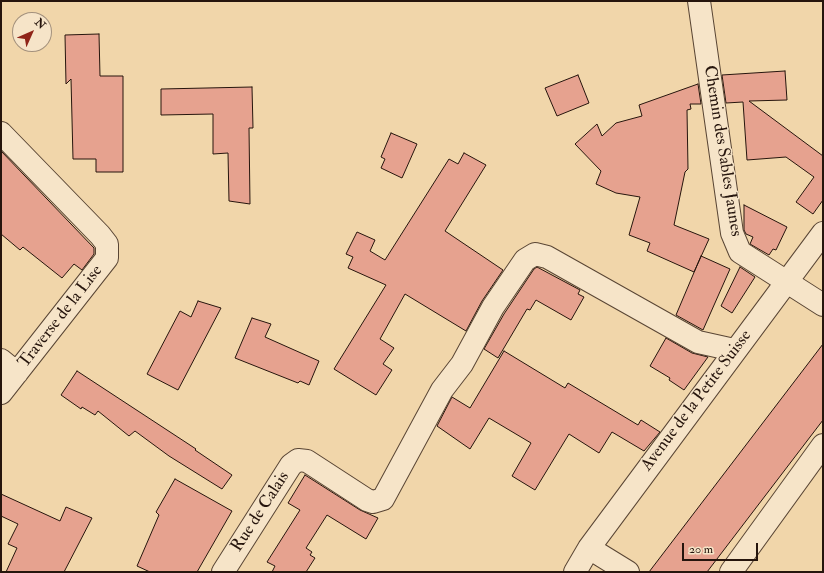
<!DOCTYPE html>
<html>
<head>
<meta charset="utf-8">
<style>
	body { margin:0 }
	#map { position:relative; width:824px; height:573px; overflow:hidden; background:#f1d6aa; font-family:"IM FELL Double Pica",serif }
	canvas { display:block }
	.frame { position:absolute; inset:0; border:2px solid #26150d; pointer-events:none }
	.north { position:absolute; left:12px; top:12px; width:40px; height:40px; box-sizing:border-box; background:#f6e4c8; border:1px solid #a3917d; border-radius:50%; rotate:45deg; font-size:11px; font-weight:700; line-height:16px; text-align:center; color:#26150d }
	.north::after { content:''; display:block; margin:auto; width:14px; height:18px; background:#8f2418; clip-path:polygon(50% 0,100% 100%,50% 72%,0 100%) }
	.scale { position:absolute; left:682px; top:543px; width:76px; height:18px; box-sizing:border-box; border:2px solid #26150d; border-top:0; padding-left:5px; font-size:12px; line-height:14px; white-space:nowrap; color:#26150d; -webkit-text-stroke:3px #f6e4c8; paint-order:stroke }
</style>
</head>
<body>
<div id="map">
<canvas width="824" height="573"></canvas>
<div class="frame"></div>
<div class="north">N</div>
<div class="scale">20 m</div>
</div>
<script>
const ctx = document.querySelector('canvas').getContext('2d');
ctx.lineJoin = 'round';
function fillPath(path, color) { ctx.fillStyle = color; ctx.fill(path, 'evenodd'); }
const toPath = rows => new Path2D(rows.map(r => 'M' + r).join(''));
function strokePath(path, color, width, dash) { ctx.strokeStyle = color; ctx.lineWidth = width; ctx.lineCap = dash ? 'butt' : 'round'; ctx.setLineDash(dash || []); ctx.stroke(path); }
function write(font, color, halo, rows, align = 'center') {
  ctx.font = font + ' "IM FELL Double Pica",serif'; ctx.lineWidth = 3; ctx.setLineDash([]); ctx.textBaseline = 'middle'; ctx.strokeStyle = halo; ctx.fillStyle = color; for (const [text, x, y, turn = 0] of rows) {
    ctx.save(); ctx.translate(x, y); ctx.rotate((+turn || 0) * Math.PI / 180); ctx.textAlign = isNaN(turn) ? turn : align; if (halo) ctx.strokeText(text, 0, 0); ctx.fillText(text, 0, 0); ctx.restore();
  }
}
const building = toPath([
	[99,34,100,76,123,76,123,172,96,172,96,159,73,159,71,79,66,84,65,35,99,34],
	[785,71,787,100,749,101,823,156,823,200,813,214,796,202,814,177,786,157,747,160,743,102,726,103,722,75,785,71],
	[578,75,589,103,557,116,545,88,578,75],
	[698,84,701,104,690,104,691,109,687,110,688,169,685,172,674,225,709,239,694,272,647,251,650,243,629,235,640,197,616,193,596,184,601,171,575,144,597,124,602,136,616,123,642,116,639,105,698,84],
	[252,87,253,128,249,128,250,204,229,201,228,153,213,154,213,114,161,115,161,89,252,87],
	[391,133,417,144,402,178,381,168,385,159,381,157,391,133],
	[1,151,94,248,94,254,82,270,74,264,62,278,23,247,20,250,1,234,1,151],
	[464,153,486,165,445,231,503,270,482,301,466,331,405,294,380,339,394,348,383,364,392,370,376,395,334,369,386,285,348,268,353,257,346,254,357,232,375,240,370,251,385,260,449,159,458,164,464,153],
	[744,205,787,227,776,250,773,249,769,255,750,244,753,237,746,234,744,230,744,205],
	[701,256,730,269,703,330,676,315,701,256],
	[537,267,580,290,578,294,584,297,571,320,536,300,530,310,527,309,498,358,484,349,504,314,534,269,537,267],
	[740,267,755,277,732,313,721,306,740,267],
	[198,301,221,308,178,390,147,374,180,311,191,317,198,301],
	[252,318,271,324,265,337,319,361,309,385,300,381,298,383,235,358,252,318],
	[666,338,692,353,708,357,684,390,669,380,670,378,650,366,666,338],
	[823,344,823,420,707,572,649,572,823,344],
	[504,351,565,388,568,383,638,425,641,420,660,432,644,451,612,432,599,453,569,434,535,490,512,476,531,443,489,418,470,449,437,426,452,397,470,408,504,351],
	[77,371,196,449,195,450,232,475,222,489,169,456,135,431,129,436,98,411,95,415,82,407,81,409,61,395,77,371],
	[305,475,360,510,378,518,366,539,327,515,306,548,312,552,310,555,315,558,306,572,272,572,275,566,267,562,300,510,288,503,305,475],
	[175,479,232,511,197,572,150,572,137,566,159,515,156,512,175,479],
	[1,494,60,521,66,507,92,518,64,572,6,572,17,548,8,544,18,524,1,516,1,494]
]);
fillPath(building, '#e6a28f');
strokePath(building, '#26150d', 1);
const minor = toPath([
	[699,1,732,233,740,252,823,305],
	[1,133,100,235,107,244,107,258,1,393],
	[1,360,17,373],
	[589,548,628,572],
	[223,572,291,465,298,460,307,461,367,500,373,502,383,499,442,390,462,364,493,307,525,260,535,254,547,257,698,342,734,350],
	[575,572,589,548,823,233],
	[731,572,823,445]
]);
strokePath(minor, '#594534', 24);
strokePath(minor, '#f6e4c8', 22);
write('17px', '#26150d', '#f6e4c8', [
	["Chemin des Sables Jaunes",722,151,81],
	["Traverse de la Lise",61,317,-52],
	["Avenue de la Petite Suisse",697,401,-53],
	["Rue de Calais",261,512,-57]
]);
</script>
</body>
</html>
